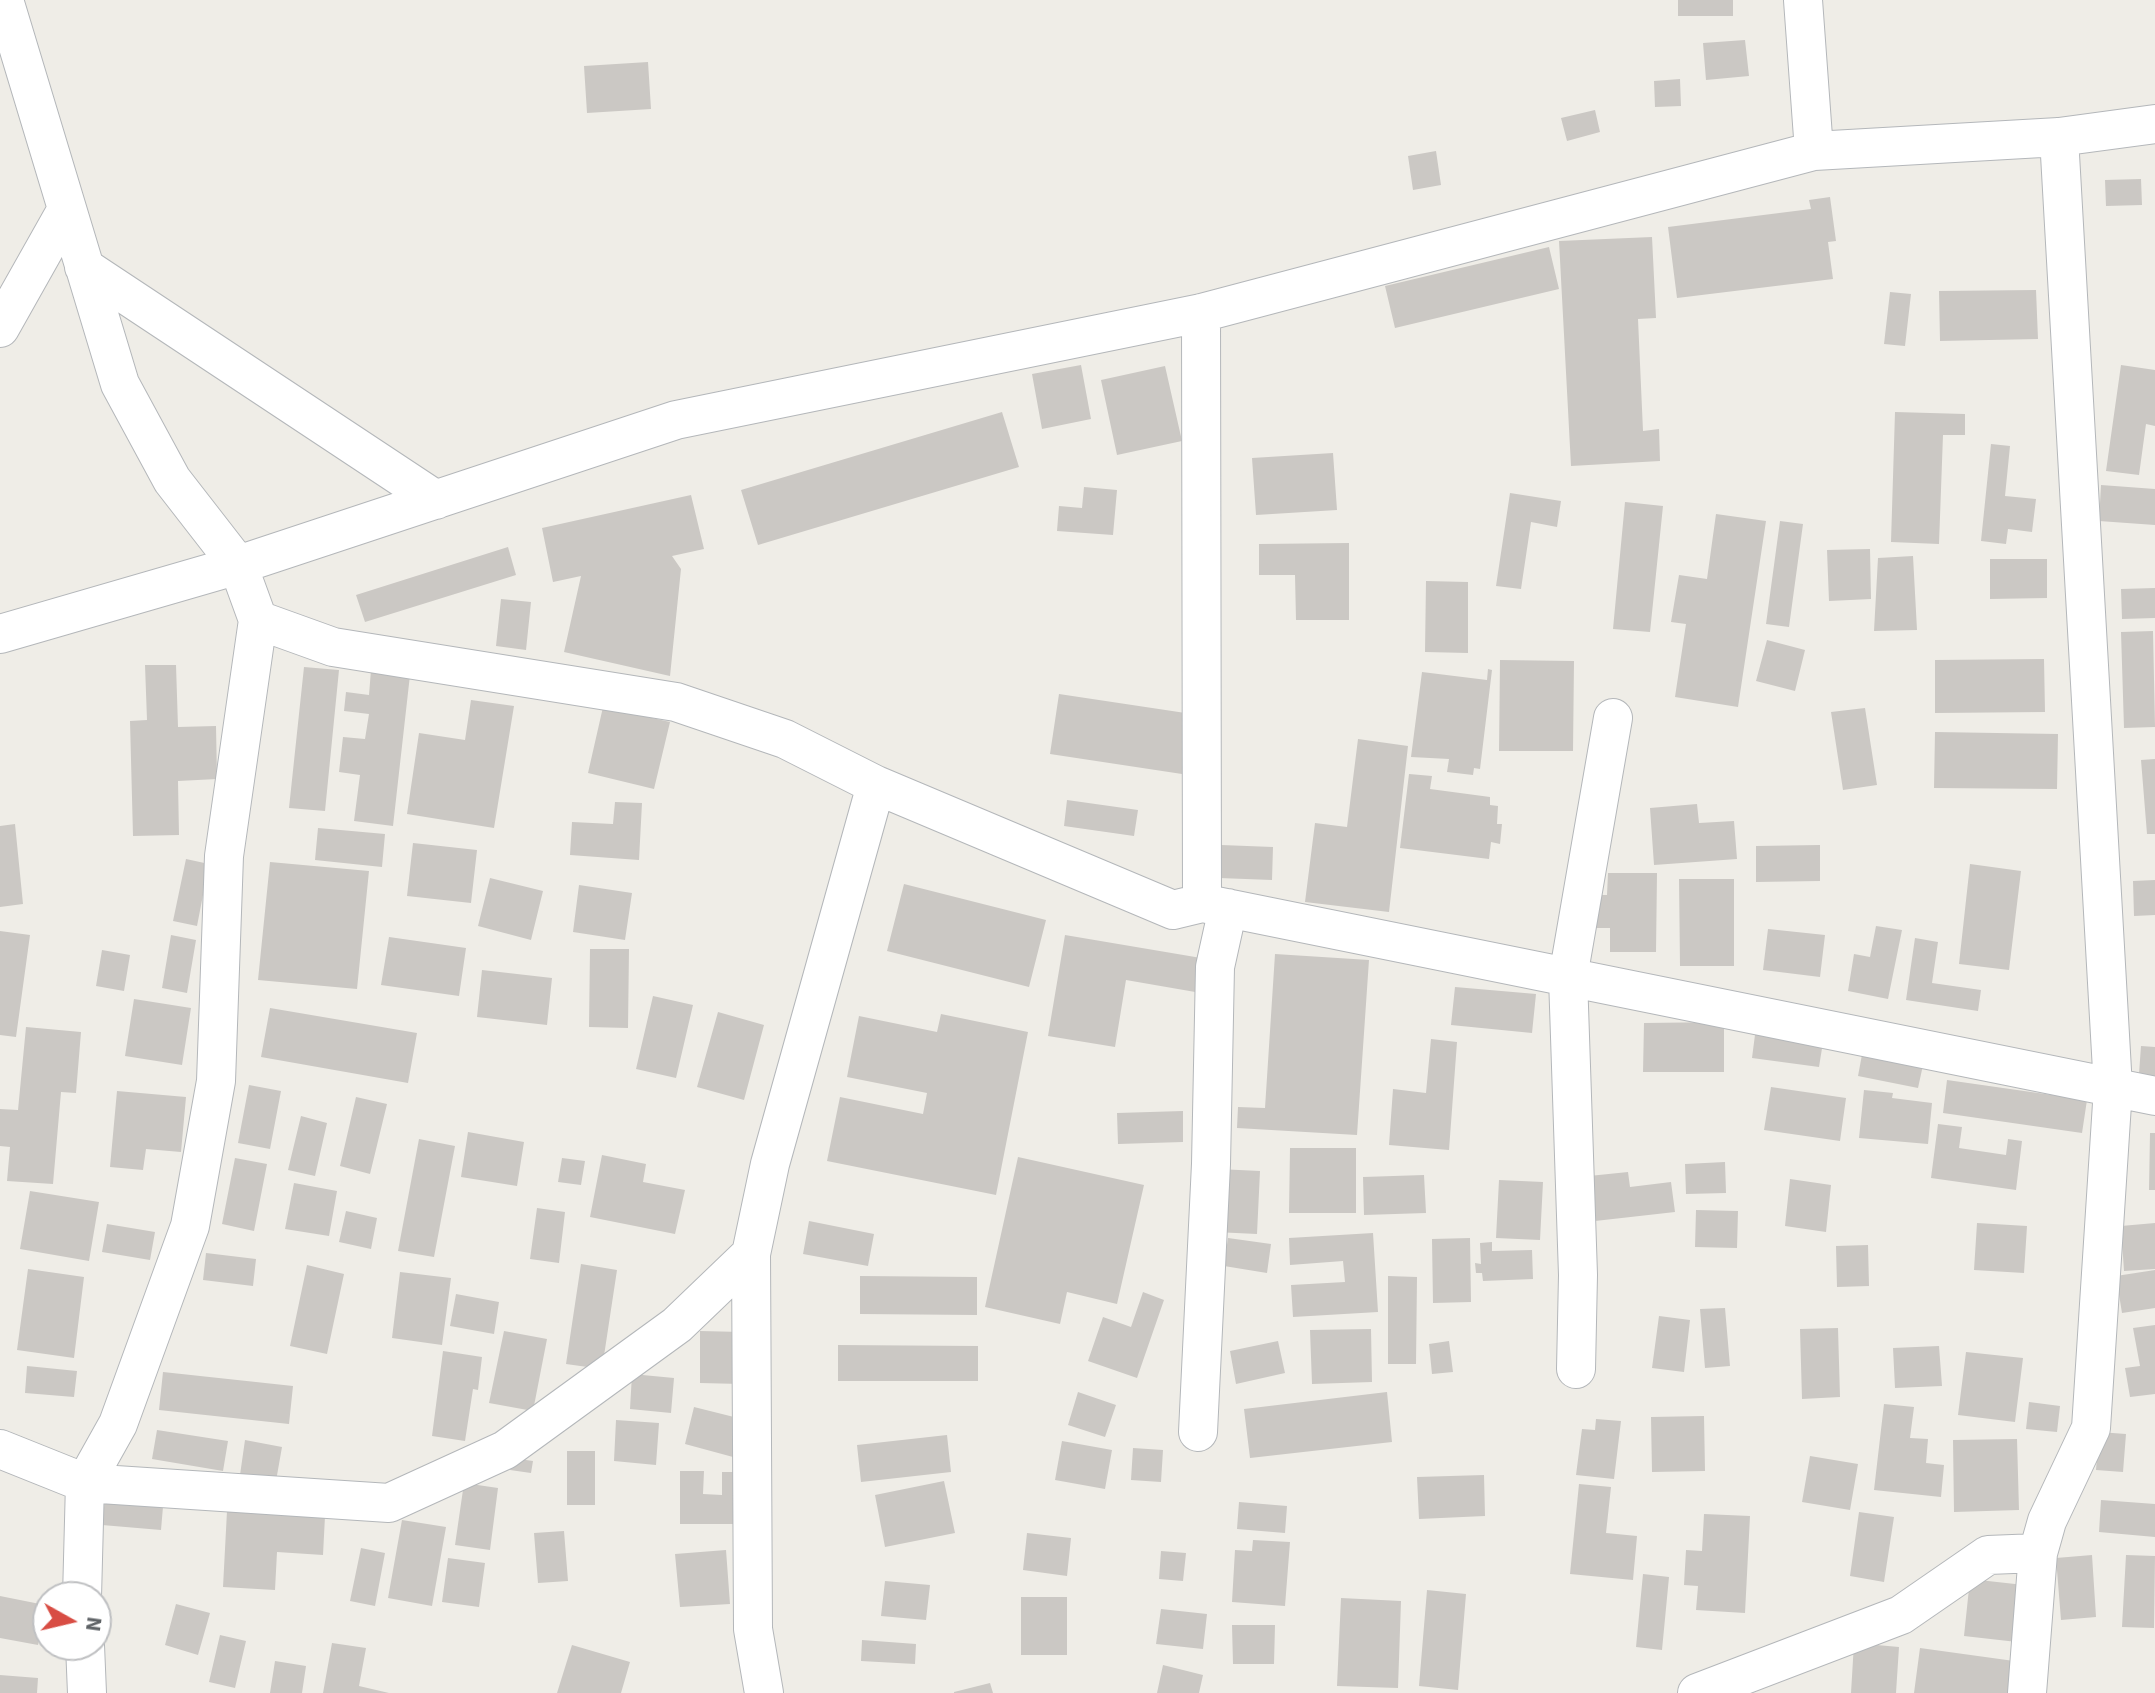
<!DOCTYPE html>
<html>
<head>
<meta charset="utf-8">
<style>
	body { margin:0 }
	#map { position:relative; width:2155px; height:1693px; overflow:hidden; background:#efede7; font-family:"Source Sans 3",sans-serif }
	canvas { display:block }
	.north { position:absolute; left:32px; top:1581px; width:80px; height:80px; box-sizing:border-box; background:#fff; border:2px solid #bfc0c2; border-radius:50%; rotate:98deg; font-size:22px; font-weight:700; line-height:32px; text-align:center; color:#5e6266 }
	.north::after { content:''; display:block; margin:auto; width:28px; height:36px; background:#d84d44; clip-path:polygon(50% 0,100% 100%,50% 72%,0 100%) }
</style>
</head>
<body>
<div id="map">
<canvas width="2155" height="1693"></canvas>
<div class="north">N</div>
</div>
<script>
const ctx = document.querySelector('canvas').getContext('2d');
ctx.lineJoin = 'round';
function fillPath(path, color) { ctx.fillStyle = color; ctx.fill(path, 'evenodd'); }
const toPath = rows => new Path2D(rows.map(r => 'M' + r).join(''));
function strokePath(path, color, width, dash) { ctx.strokeStyle = color; ctx.lineWidth = width; ctx.lineCap = dash ? 'butt' : 'round'; ctx.setLineDash(dash || []); ctx.stroke(path); }
fillPath(toPath([
	[1678,0,1733,0,1733,16,1678,16],
	[1745,40,1749,76,1706,80,1703,43],
	[648,62,651,109,587,113,584,66],
	[1680,79,1681,106,1655,107,1654,81],
	[1595,110,1600,132,1567,141,1561,118],
	[1436,151,1441,185,1413,190,1408,156],
	[2141,179,2142,205,2106,206,2105,180],
	[1830,197,1836,241,1828,242,1833,279,1677,298,1668,227,1811,209,1809,200],
	[1652,237,1656,318,1638,319,1643,431,1659,429,1660,461,1571,466,1559,241],
	[1549,247,1559,289,1395,328,1385,286],
	[2036,290,2038,339,1940,341,1939,291],
	[1890,292,1911,294,1905,346,1884,344],
	[1081,365,1091,419,1042,429,1032,374],
	[2121,365,2155,370,2155,426,2146,424,2139,475,2106,471],
	[1165,366,1182,441,1117,455,1101,380],
	[1002,412,1019,467,758,545,741,490],
	[1895,412,1965,414,1965,435,1943,435,1939,544,1891,542],
	[1991,444,2010,446,2005,496,2036,499,2032,532,2008,529,2006,544,1981,541],
	[1333,453,1337,510,1256,515,1252,458],
	[2101,485,2155,489,2155,525,2099,521],
	[1084,487,1117,490,1113,535,1057,531,1059,506,1082,508],
	[1510,493,1561,501,1557,527,1531,522,1521,589,1496,586],
	[691,495,704,549,672,556,681,569,670,676,564,652,581,576,553,582,542,528],
	[1625,502,1663,506,1650,632,1613,629],
	[1716,514,1766,521,1738,707,1675,697,1686,624,1671,622,1679,575,1707,579],
	[1780,521,1803,524,1789,627,1766,624],
	[1349,543,1349,620,1296,620,1295,575,1259,575,1259,544],
	[508,547,516,575,365,622,356,595],
	[1870,549,1871,599,1829,601,1827,550],
	[1913,556,1917,630,1874,631,1878,558],
	[1990,559,2047,559,2047,598,1990,599],
	[1426,581,1468,582,1468,653,1425,652],
	[2155,588,2155,618,2122,619,2121,589],
	[501,599,531,602,526,650,496,646],
	[2153,631,2155,727,2124,728,2121,632],
	[1767,640,1805,650,1795,691,1756,681],
	[2044,659,2045,712,1935,713,1935,660],
	[1500,660,1574,661,1573,751,1499,751],
	[145,665,176,665,178,727,216,726,217,779,178,781,179,835,133,836,130,721,147,720],
	[304,667,339,670,325,811,289,808],
	[1488,669,1492,670,1480,769,1474,768,1473,775,1447,772,1449,759,1411,757,1422,672,1487,680],
	[371,670,410,675,393,826,354,821,360,775,339,772,343,737,365,739,369,714,344,711,346,692,369,695],
	[1059,694,1192,714,1182,774,1050,754],
	[471,700,514,706,494,828,407,814,419,733,465,740],
	[603,707,670,722,654,789,588,773],
	[1865,708,1877,785,1843,790,1831,712],
	[1935,732,2058,734,2057,789,1934,788],
	[1358,739,1408,746,1389,912,1305,902,1315,823,1347,827],
	[2155,759,2155,834,2147,834,2141,760],
	[1409,774,1432,776,1430,789,1490,797,1490,805,1498,806,1497,824,1502,824,1500,844,1491,842,1489,859,1400,848],
	[1067,800,1138,810,1134,836,1064,826],
	[615,802,642,803,639,860,570,855,572,822,613,824],
	[1697,804,1699,823,1734,821,1737,859,1654,865,1650,808],
	[15,824,23,904,0,907,0,826],
	[318,828,385,834,382,867,315,860],
	[413,843,477,850,471,903,407,896],
	[1221,845,1273,847,1272,880,1219,878],
	[1820,845,1820,881,1756,882,1756,846],
	[186,859,209,864,197,926,173,921],
	[270,862,369,871,357,989,258,980],
	[1970,864,2021,871,2009,970,1959,964],
	[1608,873,1657,873,1656,952,1610,952,1610,928,1588,928,1588,895,1607,895],
	[490,878,543,891,531,940,478,926],
	[1679,879,1734,879,1734,966,1680,966],
	[2155,880,2155,915,2134,916,2133,881],
	[904,884,1046,920,1029,987,887,951],
	[579,885,632,893,625,940,573,932],
	[1876,926,1902,930,1888,999,1848,991,1854,954,1870,957],
	[1768,929,1825,935,1820,977,1763,970],
	[0,931,30,935,16,1037,0,1035],
	[171,935,196,940,187,993,162,988],
	[1065,935,1207,959,1201,993,1126,980,1115,1047,1048,1036],
	[389,937,466,948,459,996,381,985],
	[1915,938,1938,942,1932,983,1981,990,1978,1011,1906,1000],
	[590,949,629,949,628,1028,589,1027],
	[102,950,130,955,124,991,96,986],
	[1275,954,1369,960,1357,1135,1237,1128,1238,1107,1265,1108],
	[482,970,552,978,547,1025,477,1017],
	[1455,987,1536,994,1532,1033,1451,1025],
	[653,996,693,1005,676,1078,636,1069],
	[134,999,191,1008,182,1065,125,1056],
	[270,1008,417,1033,408,1083,261,1057],
	[718,1012,764,1025,744,1100,697,1087],
	[941,1014,1028,1032,996,1195,827,1161,840,1097,923,1114,927,1093,847,1077,859,1016,937,1032],
	[1724,1022,1724,1072,1643,1072,1644,1023],
	[26,1027,81,1032,76,1093,61,1092,53,1184,7,1181,10,1147,0,1146,0,1109,18,1110],
	[1756,1027,1824,1036,1819,1067,1752,1058],
	[1431,1039,1457,1042,1449,1150,1389,1145,1393,1089,1426,1093],
	[1864,1044,1925,1056,1918,1088,1858,1076],
	[2141,1046,2155,1047,2155,1089,2138,1088],
	[1947,1080,2087,1100,2082,1133,1943,1113],
	[249,1085,281,1091,270,1149,238,1143],
	[1771,1087,1846,1098,1840,1141,1764,1130],
	[1864,1090,1893,1093,1892,1098,1932,1103,1928,1144,1859,1138],
	[117,1091,186,1097,181,1152,146,1149,143,1170,110,1167],
	[356,1097,387,1104,370,1174,340,1166],
	[1183,1111,1183,1142,1118,1144,1117,1113],
	[301,1116,327,1123,315,1176,288,1170],
	[1938,1124,1962,1127,1959,1148,2006,1155,2008,1139,2022,1141,2016,1190,1931,1178],
	[468,1132,524,1142,517,1186,461,1177],
	[2150,1133,2155,1133,2155,1190,2149,1190],
	[419,1139,455,1146,434,1257,398,1251],
	[1290,1148,1356,1148,1356,1213,1289,1213],
	[602,1155,646,1164,643,1182,685,1190,675,1234,590,1217],
	[1018,1157,1144,1185,1117,1304,1067,1292,1060,1324,985,1307],
	[235,1158,267,1164,254,1231,222,1224],
	[562,1158,585,1161,581,1185,558,1182],
	[1725,1162,1726,1193,1686,1194,1685,1164],
	[1218,1169,1260,1171,1257,1234,1215,1232],
	[1628,1172,1630,1187,1671,1182,1675,1212,1595,1221,1589,1176],
	[1424,1175,1426,1213,1364,1215,1363,1177],
	[1790,1179,1831,1185,1826,1232,1785,1226],
	[1499,1180,1543,1182,1540,1240,1496,1238],
	[294,1183,337,1191,329,1236,285,1229],
	[30,1191,99,1202,89,1261,20,1249],
	[537,1208,565,1212,559,1263,530,1259],
	[1696,1210,1738,1211,1737,1248,1695,1247],
	[346,1211,377,1218,371,1249,339,1242],
	[809,1221,874,1234,868,1266,803,1254],
	[1977,1223,2027,1226,2024,1273,1974,1270],
	[2155,1223,2155,1269,2124,1271,2121,1226],
	[107,1224,155,1232,150,1260,102,1252],
	[1373,1233,1378,1312,1293,1317,1291,1285,1345,1282,1343,1261,1290,1265,1289,1238],
	[1228,1238,1271,1244,1267,1273,1224,1266],
	[1470,1238,1471,1302,1433,1303,1432,1239],
	[1492,1242,1492,1251,1532,1250,1533,1279,1483,1281,1482,1273,1476,1273,1475,1263,1481,1264,1480,1243],
	[1868,1245,1869,1286,1837,1287,1836,1246],
	[206,1253,256,1259,253,1286,203,1280],
	[581,1264,617,1270,602,1369,566,1364],
	[307,1265,344,1274,327,1354,290,1346],
	[28,1269,84,1277,74,1358,17,1350],
	[2155,1270,2155,1308,2122,1313,2116,1276],
	[400,1272,451,1278,442,1345,392,1338],
	[860,1276,977,1277,977,1315,860,1314],
	[1388,1276,1417,1277,1416,1364,1388,1364],
	[1143,1292,1164,1300,1137,1378,1088,1361,1103,1317,1131,1327],
	[456,1294,499,1302,494,1334,450,1326],
	[1725,1308,1730,1366,1705,1368,1700,1309],
	[1659,1316,1690,1320,1684,1372,1652,1368],
	[2155,1325,2155,1394,2130,1397,2125,1368,2140,1366,2133,1328],
	[1838,1328,1840,1397,1802,1399,1800,1329],
	[1371,1329,1372,1382,1312,1384,1310,1330],
	[504,1331,547,1339,533,1411,489,1403],
	[700,1331,742,1332,741,1384,700,1383],
	[1278,1341,1285,1373,1236,1384,1230,1351],
	[1449,1341,1453,1372,1432,1374,1429,1344],
	[838,1345,978,1346,978,1381,838,1381],
	[1939,1346,1942,1386,1895,1388,1893,1348],
	[443,1351,482,1357,478,1390,473,1389,465,1441,432,1436],
	[1966,1352,2023,1358,2015,1422,1958,1415],
	[27,1366,77,1371,74,1397,25,1393],
	[163,1372,293,1386,289,1424,159,1410],
	[632,1374,674,1378,671,1413,630,1409],
	[1078,1392,1116,1405,1105,1437,1068,1425],
	[1387,1392,1392,1442,1250,1458,1244,1409],
	[2029,1402,2060,1406,2057,1432,2026,1429],
	[1884,1404,1914,1407,1910,1438,1928,1439,1926,1463,1944,1465,1941,1497,1874,1490],
	[694,1407,742,1419,733,1457,685,1444],
	[1704,1416,1705,1471,1652,1472,1651,1417],
	[1596,1419,1621,1421,1614,1479,1576,1475,1582,1429,1595,1430],
	[616,1420,659,1423,656,1465,614,1461],
	[157,1430,228,1441,223,1471,152,1459],
	[2099,1432,2126,1434,2123,1472,2096,1470],
	[947,1435,951,1472,861,1482,857,1445],
	[2017,1439,2019,1510,1954,1512,1953,1440],
	[245,1440,282,1447,276,1481,240,1475],
	[1062,1441,1112,1450,1105,1489,1055,1480],
	[1133,1448,1163,1450,1161,1482,1131,1480],
	[567,1451,595,1451,595,1505,567,1505],
	[1810,1456,1858,1464,1850,1510,1802,1502],
	[512,1458,533,1461,531,1473,510,1470],
	[680,1471,704,1471,703,1494,722,1495,722,1472,739,1472,739,1524,680,1524],
	[1484,1475,1485,1516,1419,1519,1417,1477],
	[944,1481,955,1533,885,1547,875,1495],
	[464,1483,498,1488,490,1550,455,1545],
	[1579,1484,1611,1487,1606,1533,1637,1536,1633,1580,1570,1574],
	[106,1489,164,1495,161,1530,102,1525],
	[2101,1500,2155,1504,2155,1537,2099,1532],
	[1239,1502,1287,1506,1285,1533,1237,1529],
	[227,1511,325,1516,323,1555,277,1552,275,1590,223,1587],
	[1859,1512,1894,1517,1884,1582,1850,1576],
	[1704,1514,1750,1516,1745,1613,1696,1610,1698,1586,1684,1585,1686,1550,1702,1551],
	[402,1520,446,1527,432,1606,388,1598],
	[564,1531,568,1581,538,1583,534,1533],
	[1027,1533,1071,1538,1067,1576,1023,1570],
	[1253,1540,1290,1542,1285,1606,1232,1602,1235,1550,1252,1551],
	[361,1548,385,1553,375,1606,350,1601],
	[726,1550,730,1604,680,1607,675,1554],
	[1161,1551,1186,1553,1183,1581,1159,1579],
	[2092,1555,2096,1617,2061,1620,2056,1558],
	[2126,1555,2155,1556,2154,1628,2122,1627],
	[448,1558,485,1563,479,1607,442,1602],
	[1643,1574,1669,1577,1662,1650,1636,1647],
	[1970,1579,2024,1585,2017,1642,1964,1636],
	[885,1581,930,1585,926,1620,881,1616],
	[1427,1590,1466,1594,1458,1690,1419,1686],
	[0,1596,45,1605,38,1645,0,1638],
	[1021,1597,1067,1597,1067,1655,1021,1655],
	[1341,1598,1401,1601,1398,1688,1337,1686],
	[176,1604,210,1613,198,1655,165,1645],
	[1161,1609,1207,1614,1203,1649,1156,1644],
	[1232,1625,1275,1625,1274,1664,1233,1664],
	[220,1635,246,1641,235,1688,209,1682],
	[862,1640,916,1644,915,1664,861,1661],
	[332,1643,366,1648,359,1686,389,1693,323,1693],
	[1854,1643,1899,1647,1896,1693,1851,1693],
	[572,1645,630,1662,621,1693,557,1693],
	[1920,1648,2014,1661,2009,1693,1914,1693],
	[275,1661,306,1666,302,1693,270,1693],
	[1163,1665,1203,1675,1199,1693,1157,1693],
	[0,1675,38,1678,37,1693,0,1693],
	[990,1683,993,1693,954,1693,954,1692]
]), '#cbc8c4');
const minor = toPath([
	[4,0,120,384,172,480,238,565,258,620,224,856,216,1081,190,1226,118,1424,85,1483,82,1597],
	[1803,0,1814,151],
	[84,267,436,500],
	[1201,313,1202,903],
	[0,328,67,209],
	[258,620,333,647,676,702,785,739,876,785,1173,910,1202,903,2155,1096],
	[0,634,238,565,676,420,1201,313,1814,151,2059,137,2155,124],
	[1576,1369,1578,1275,1568,977,1613,718],
	[1198,1432,1211,1164,1215,967,1228,908],
	[0,1449,85,1483,389,1503,505,1450,677,1325,751,1254],
	[85,1645,87,1693],
	[764,1693,753,1629,751,1254,770,1164,876,785],
	[1697,1693,1901,1615,1988,1555,2038,1553],
	[2027,1693,2038,1553,2047,1521,2091,1428,2113,1088,2059,137]
]);
strokePath(minor, '#b4b7ba', 40);
strokePath(minor, '#fff', 38);
</script>
</body>
</html>
